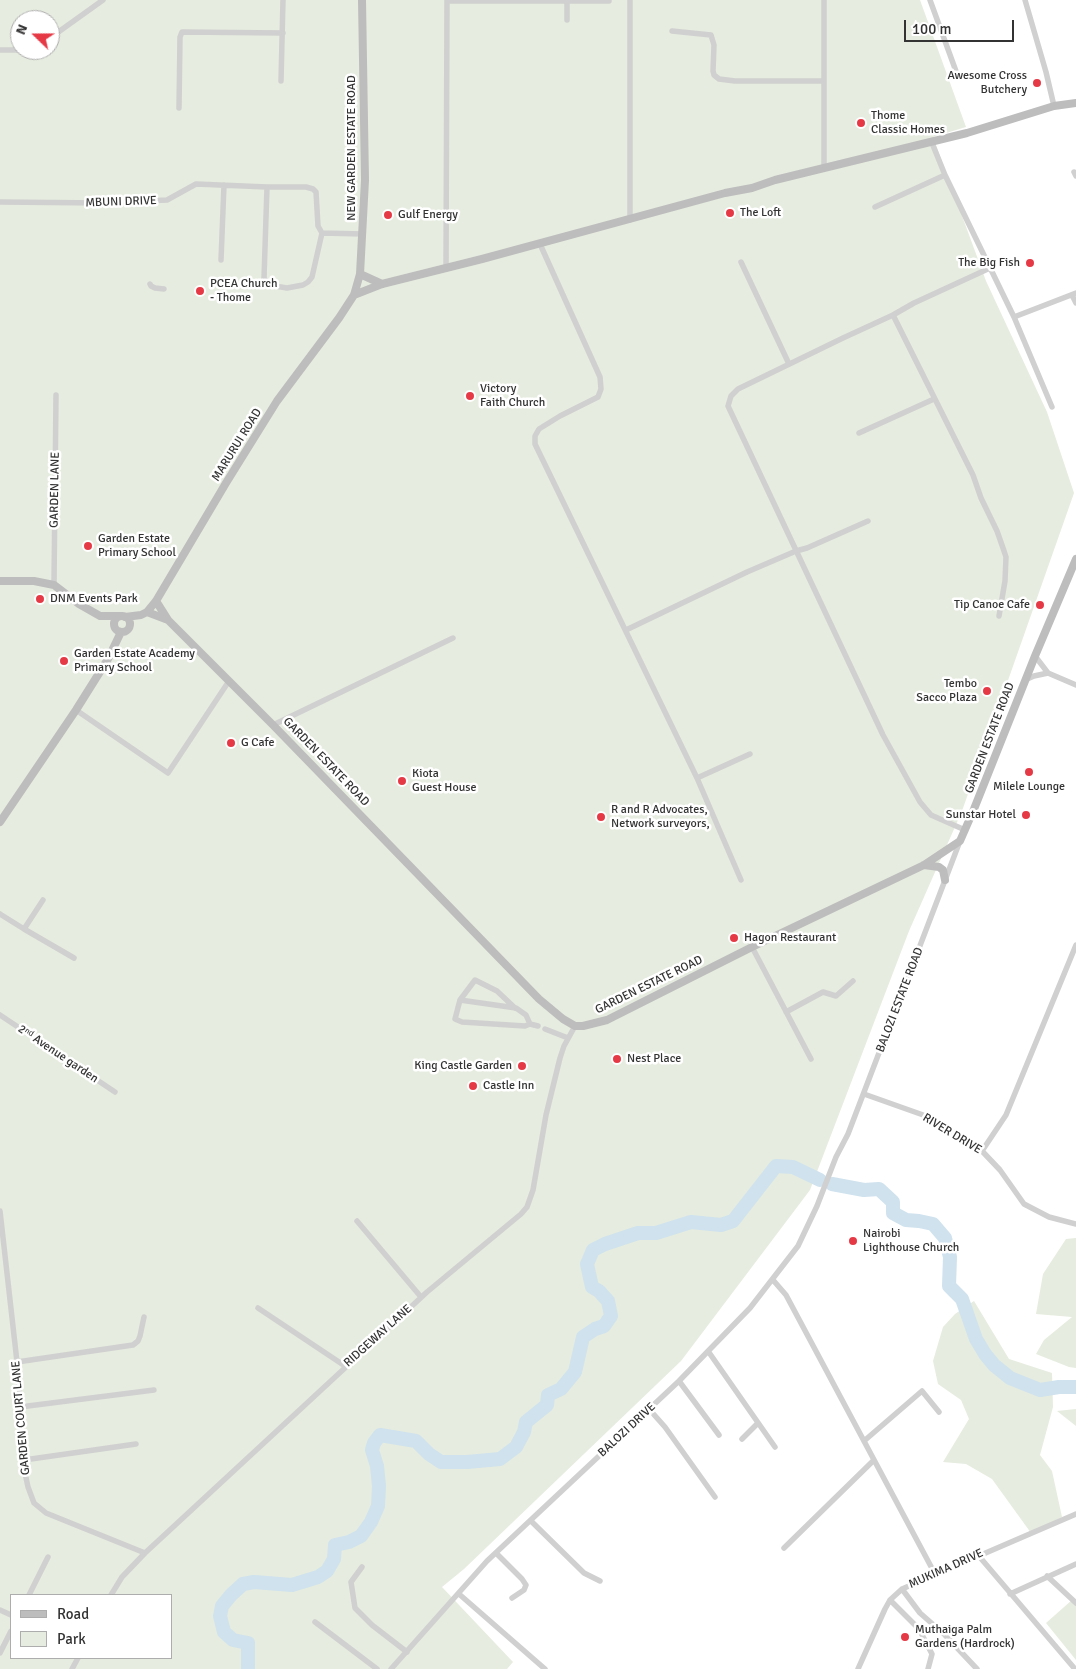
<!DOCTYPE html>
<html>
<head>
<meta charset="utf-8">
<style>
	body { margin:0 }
	#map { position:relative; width:1076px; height:1669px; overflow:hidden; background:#fff; font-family:Signika,sans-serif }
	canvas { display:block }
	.legend { position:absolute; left:10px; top:1594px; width:162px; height:65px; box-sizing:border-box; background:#fff; border:1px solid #adadad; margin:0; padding:6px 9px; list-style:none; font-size:15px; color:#333 }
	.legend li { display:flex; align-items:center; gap:10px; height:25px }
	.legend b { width:25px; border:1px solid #adadad }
	.north { position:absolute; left:10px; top:10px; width:50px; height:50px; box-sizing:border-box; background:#fff; border:1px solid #adadad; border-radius:50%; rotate:292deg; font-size:14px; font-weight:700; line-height:20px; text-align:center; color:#333 }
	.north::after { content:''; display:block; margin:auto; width:18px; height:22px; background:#e63946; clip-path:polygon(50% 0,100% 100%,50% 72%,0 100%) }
	.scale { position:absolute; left:904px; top:20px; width:110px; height:22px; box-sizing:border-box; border:2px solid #333; border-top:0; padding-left:6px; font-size:15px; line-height:18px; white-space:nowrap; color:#333; -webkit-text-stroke:4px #fff; paint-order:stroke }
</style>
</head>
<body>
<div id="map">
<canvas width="1076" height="1669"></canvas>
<ul class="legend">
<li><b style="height:6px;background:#bdbdbd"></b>Road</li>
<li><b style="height:14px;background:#e6ecdf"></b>Park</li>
</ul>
<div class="north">N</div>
<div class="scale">100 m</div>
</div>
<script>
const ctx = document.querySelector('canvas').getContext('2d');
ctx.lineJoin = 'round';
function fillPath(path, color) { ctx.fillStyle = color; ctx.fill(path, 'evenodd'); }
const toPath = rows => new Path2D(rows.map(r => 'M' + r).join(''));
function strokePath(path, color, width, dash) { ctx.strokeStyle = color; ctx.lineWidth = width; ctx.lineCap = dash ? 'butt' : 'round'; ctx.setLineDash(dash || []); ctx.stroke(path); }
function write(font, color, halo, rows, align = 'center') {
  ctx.font = font + ' Signika,sans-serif'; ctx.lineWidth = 5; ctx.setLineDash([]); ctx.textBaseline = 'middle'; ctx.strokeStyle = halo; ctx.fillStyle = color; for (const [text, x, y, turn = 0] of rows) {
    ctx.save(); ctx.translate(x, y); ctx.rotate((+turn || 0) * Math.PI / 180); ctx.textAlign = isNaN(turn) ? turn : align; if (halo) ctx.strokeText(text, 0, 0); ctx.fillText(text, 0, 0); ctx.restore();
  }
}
fillPath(toPath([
	[0,0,920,0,966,127,933,137,986,281,1047,412,1074,493,962,811,909,931,810,1190,681,1361,464,1569,442,1587,513,1662,507,1669,0,1669],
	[20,20,50,20,50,50,20,50],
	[11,1595,171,1595,171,1658,11,1658],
	[1076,1238,1076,1368,1069,1367,1036,1354,1044,1340,1072,1317,1036,1314,1043,1274,1066,1239],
	[974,1301,1009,1359,1052,1373,1053,1407,1040,1455,1052,1471,1062,1517,1031,1533,992,1479,966,1464,943,1462,969,1419,961,1400,938,1384,933,1361,943,1327,955,1314],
	[1076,1409,1076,1426,1057,1411],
	[1072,1600,1076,1603,1076,1660,1046,1623]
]), '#e6ecdf');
strokePath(toPath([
	[832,1184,864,1190,879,1189,893,1202,893,1213,906,1220,919,1221,933,1224,945,1238,950,1257,949,1286,962,1299,976,1339,985,1354,994,1365,1010,1378,1040,1390,1059,1387,1076,1387],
	[248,1669,248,1643,233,1640,224,1632,220,1616,222,1606,231,1595,243,1584,254,1582,292,1585,318,1577,327,1571,334,1559,335,1545,349,1542,361,1536,371,1522,378,1506,379,1486,377,1466,372,1450,374,1443,380,1435,416,1441,429,1454,441,1462,467,1462,500,1459,516,1447,524,1432,526,1422,547,1405,548,1395,561,1389,575,1372,583,1337,595,1329,604,1326,611,1316,608,1301,599,1291,592,1287,587,1264,593,1250,605,1244,638,1233,656,1233,691,1222,721,1225,733,1221,776,1166,793,1167,820,1180]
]), '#cfe2ee', 14);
strokePath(toPath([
	[630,0,630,220],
	[930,0,957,74],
	[1025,0,1046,72,1054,106],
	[447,1,609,1],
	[567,20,567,1],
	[672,31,711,35,714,45,713,71,714,75,719,79,735,81,823,81],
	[50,38,103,0],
	[0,50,25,50],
	[281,81,283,0],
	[179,108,180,37,182,32,283,33],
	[932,143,945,175,1014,317,1052,407],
	[824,168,824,0],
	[1074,172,1076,176],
	[267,187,264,278,269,285,287,288,303,285,308,282,312,277,322,233],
	[0,202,102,203,167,200,196,184,267,187,306,187,313,189,316,192,318,226,322,233,363,234],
	[875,207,945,175],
	[540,244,600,377,601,389,598,397,560,416,539,429,535,436,535,444,697,778,741,880],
	[221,260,224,185],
	[741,262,789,364],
	[990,268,914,303,893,315,973,475,981,498,997,531,1003,548,1006,557,1005,581,999,616],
	[446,269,447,0],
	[150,284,151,286,155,288,164,289],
	[1072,295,1076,303],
	[893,315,843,338,738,389,731,396,728,406,883,735,920,802,931,815,965,830],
	[1014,317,1076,293],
	[859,433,934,399],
	[54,585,56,395],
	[626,630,747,572,796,551,807,548,868,521],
	[1035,656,1048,673,1076,685],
	[1025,680,1034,676,1048,673],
	[76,710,168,773,229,681],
	[273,725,453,638],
	[697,778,750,754],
	[0,914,24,929,43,900],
	[24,929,74,958],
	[752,947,811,1059],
	[460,1000,475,980,497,991,515,1008],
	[786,1012,823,992,836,996,853,981],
	[0,1015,115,1092],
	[530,1024,526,1015,516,1008,460,1000,455,1019,462,1022,525,1026,530,1024,538,1026],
	[545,1029,568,1038],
	[864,1094,926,1116,941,1124,982,1151,1000,1170,1024,1204,1049,1217,1076,1224],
	[982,1151,1006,1115,1076,945],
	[0,1211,17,1362,25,1473,28,1487,34,1503,46,1513,145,1553],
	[357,1221,421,1297],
	[773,1280,786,1295,935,1574],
	[258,1308,345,1366],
	[708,1351,775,1447],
	[17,1362,133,1345,138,1341,140,1336,144,1317],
	[679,1381,719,1435],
	[20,1407,154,1390],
	[649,1409,665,1427,715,1497],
	[742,1439,758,1423],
	[864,1441,922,1391,939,1412],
	[24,1460,136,1444],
	[531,1521,584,1573,600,1581],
	[784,1548,874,1460],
	[496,1553,522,1579,526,1585,524,1590,512,1598],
	[978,1555,1075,1669],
	[362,1567,351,1582,355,1608,372,1625,407,1652],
	[1047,1576,1076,1603],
	[902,1589,920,1613,945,1635,977,1669],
	[459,1594,545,1669],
	[1010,1594,1076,1564],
	[29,1595,48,1557],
	[111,1595,122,1577,145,1553,427,1292,521,1214,527,1207,533,1190,546,1115,560,1058,564,1046,575,1026],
	[890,1600,919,1629,932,1654,928,1669],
	[0,1610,11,1615],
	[315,1622,377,1669],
	[0,1653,11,1631],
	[72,1669,78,1658],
	[391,1669,487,1561,679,1381,750,1308,798,1246,817,1206,836,1157,848,1134,960,841],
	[858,1669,885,1609,890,1600,902,1589,1076,1514]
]), '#d0d0d0', 5.5);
strokePath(toPath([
	[360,274,382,284],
	[354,295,382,284,482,259,725,193,752,188,775,180,824,168,967,133,1054,106,1076,103],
	[0,581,34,581,54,585,79,604,100,616,121,616],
	[156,601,168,620],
	[147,612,168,620,273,725,539,999,563,1019,575,1026,583,1026,607,1020,752,947,924,865,960,841,974,809,1035,656,1076,559],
	'114 624a8 8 0 1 1 16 0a8 8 0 1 1-16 0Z',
	[125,617,141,615,147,612,156,601,226,483,277,401,339,318,354,295,360,274,365,180,362,0],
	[0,822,76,710,108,659,121,632],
	[924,865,939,867,943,870,945,880]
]), '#bdbdbd', 8);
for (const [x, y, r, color] of [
	[1037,83,5,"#e63946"],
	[861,123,5,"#e63946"],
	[730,213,5,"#e63946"],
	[388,215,5,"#e63946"],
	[1030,263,5,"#e63946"],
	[200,291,5,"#e63946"],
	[470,396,5,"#e63946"],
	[88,546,5,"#e63946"],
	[40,599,5,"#e63946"],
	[1040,605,5,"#e63946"],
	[64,661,5,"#e63946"],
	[987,691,5,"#e63946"],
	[231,743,5,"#e63946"],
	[1029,772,5,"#e63946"],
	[402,781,5,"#e63946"],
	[1026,815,5,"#e63946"],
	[601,817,5,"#e63946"],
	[734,938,5,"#e63946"],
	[617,1059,5,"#e63946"],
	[522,1066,5,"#e63946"],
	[473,1086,5,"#e63946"],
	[853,1241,5,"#e63946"],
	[905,1637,5,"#e63946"]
]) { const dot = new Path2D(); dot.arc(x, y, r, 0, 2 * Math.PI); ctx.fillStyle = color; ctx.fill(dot); strokePath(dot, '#fff', 2); }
write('12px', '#333', '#fff', [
	["Awesome Cross",1027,76,"right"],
	["Butchery",1027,90,"right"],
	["Thome",871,116],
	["Classic Homes",871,130],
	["The Loft",740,213],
	["Gulf Energy",398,215],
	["The Big Fish",1020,263,"right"],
	["PCEA Church",210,284],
	["- Thome",210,298],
	["Victory",480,389],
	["Faith Church",480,403],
	["Garden Estate",98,539],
	["Primary School",98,553],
	["DNM Events Park",50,599],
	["Tip Canoe Cafe",1030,605,"right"],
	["Garden Estate Academy",74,654],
	["Primary School",74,668],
	["Tembo",977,684,"right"],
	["Sacco Plaza",977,698,"right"],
	["G Cafe",241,743],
	["Kiota",412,774],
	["Guest House",412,788],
	["Milele Lounge",1029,787,"center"],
	["R and R Advocates,",611,810],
	["Network surveyors,",611,824],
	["Sunstar Hotel",1016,815,"right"],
	["Hagon Restaurant",744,938],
	["Nest Place",627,1059],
	["King Castle Garden",512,1066,"right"],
	["Castle Inn",483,1086],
	["Nairobi",863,1234],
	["Lighthouse Church",863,1248],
	["Muthaiga Palm",915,1630],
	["Gardens (Hardrock)",915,1644]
], 'left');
write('12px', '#333', '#fff', [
	["NEW GARDEN ESTATE ROAD",352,148,-90],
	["MBUNI DRIVE",121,202,-2],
	["MARURUI ROAD",237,445,-58],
	["GARDEN LANE",55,490,-89],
	["GARDEN ESTATE ROAD",990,738,-69],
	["GARDEN ESTATE ROAD",326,762,46],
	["GARDEN ESTATE ROAD",649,985,-26],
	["BALOZI ESTATE ROAD",900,1000,-69],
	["2ⁿᵈ Avenue garden",58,1054,34],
	["RIVER DRIVE",952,1134,31],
	["RIDGEWAY LANE",378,1336,-42],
	["GARDEN COURT LANE",21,1418,-95],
	["BALOZI DRIVE",627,1430,-43],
	["MUKIMA DRIVE",946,1569,-24]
]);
</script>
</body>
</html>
